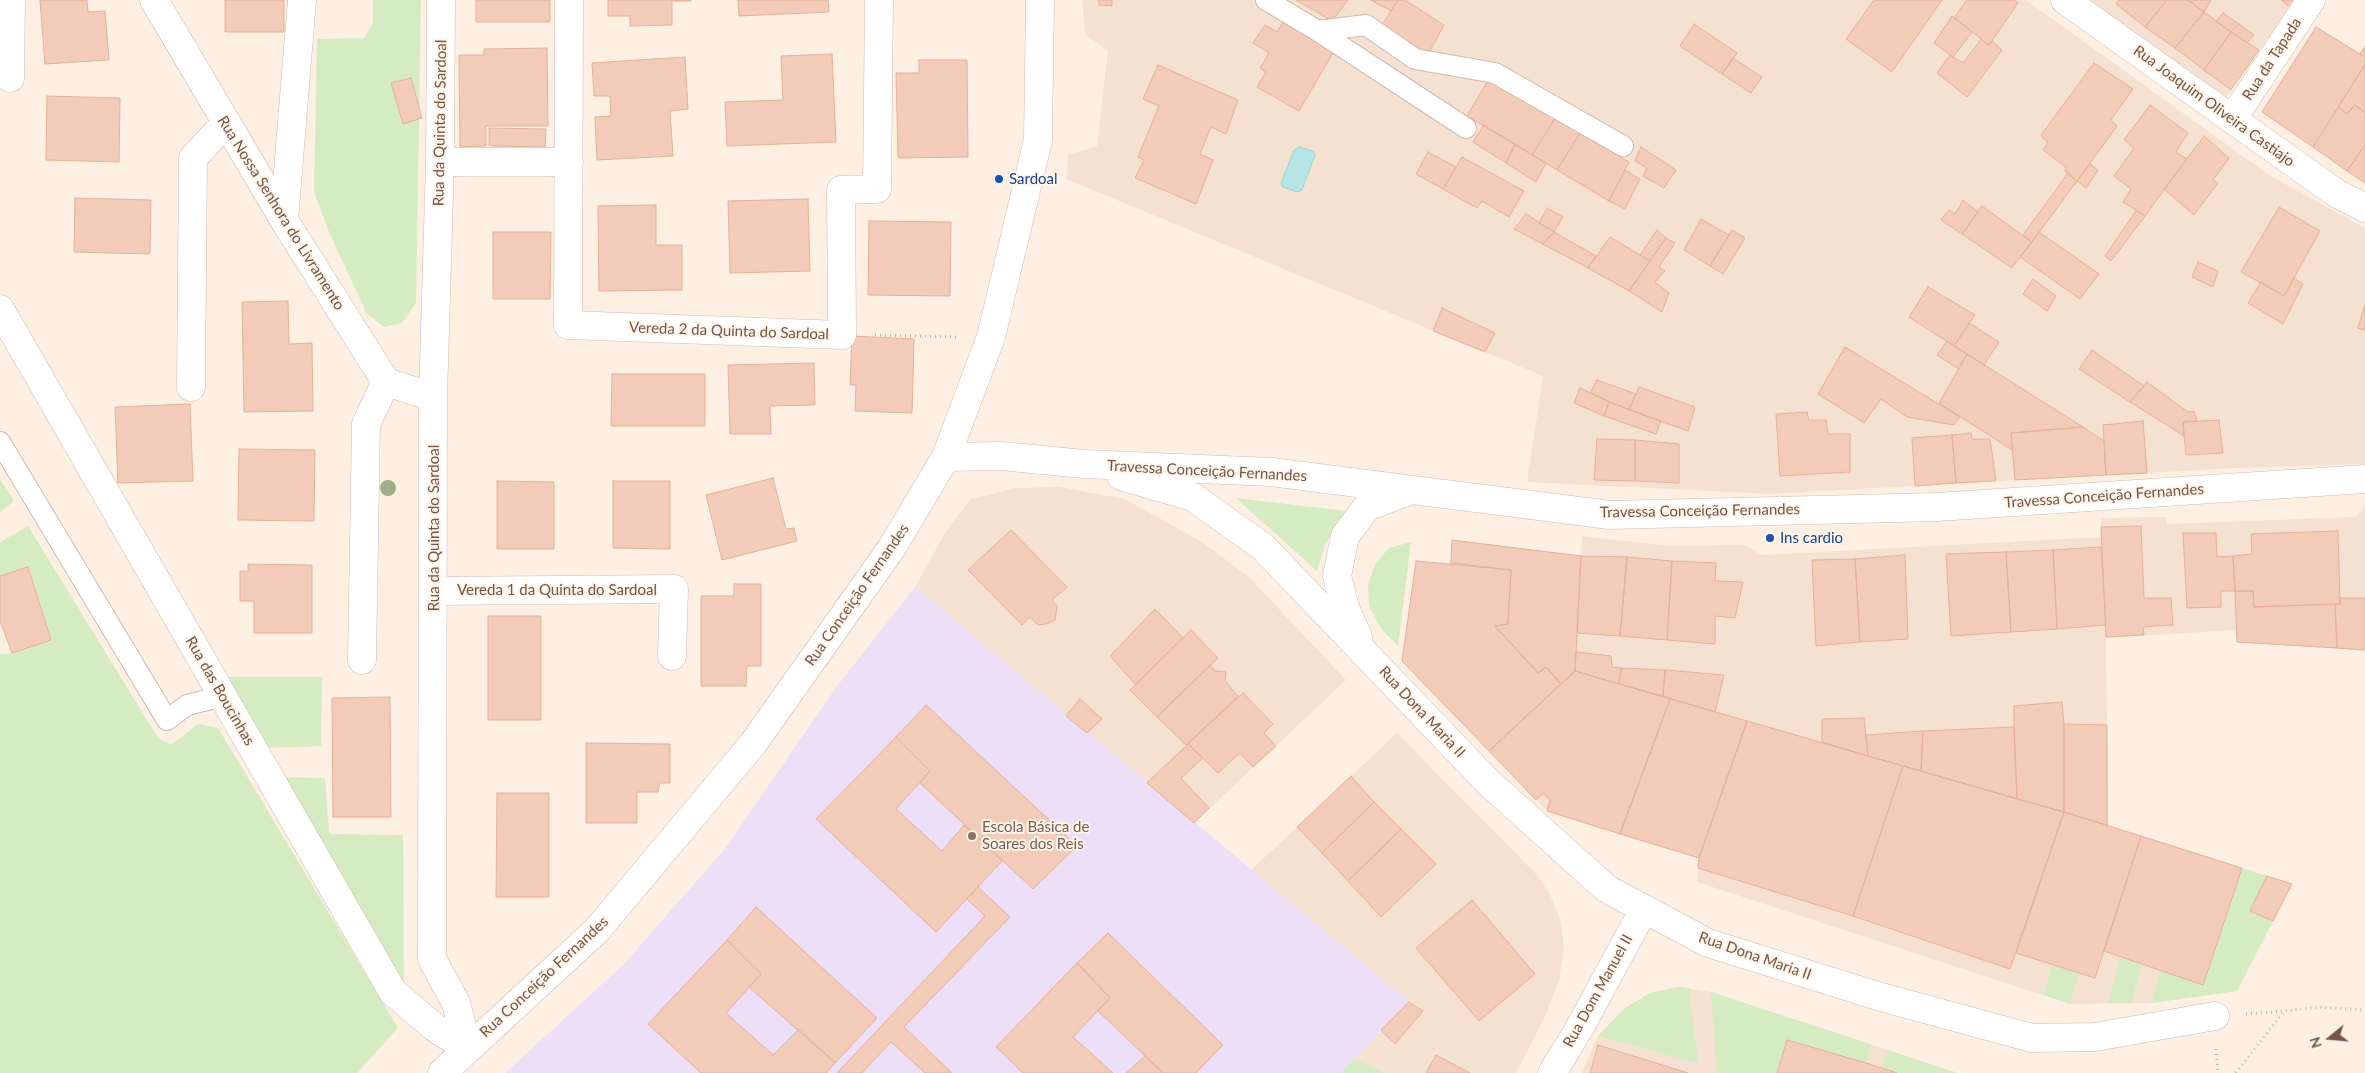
<!DOCTYPE html>
<html>
<head>
<meta charset="utf-8">
<style>
	body { margin:0 }
	#map { position:relative; width:2365px; height:1073px; overflow:hidden; background:#fdf0e3; font-family:Lato,sans-serif }
	canvas { display:block }
	.north { position:absolute; left:2305px; top:1013px; width:50px; height:50px; -webkit-text-stroke:4px #fff5e9; paint-order:stroke; rotate:253deg; font-size:14px; font-weight:700; line-height:20px; text-align:center; color:#765448 }
	.north::after { content:''; display:block; margin:auto; width:18px; height:22px; background:#765448; clip-path:polygon(50% 0,100% 100%,50% 72%,0 100%) }
</style>
</head>
<body>
<div id="map">
<canvas width="2365" height="1073"></canvas>
<div class="north">N</div>
</div>
<script>
const ctx = document.querySelector('canvas').getContext('2d');
ctx.lineJoin = 'round';
function fillPath(path, color) { ctx.fillStyle = color; ctx.fill(path, 'evenodd'); }
const toPath = rows => new Path2D(rows.map(r => 'M' + r).join(''));
function strokePath(path, color, width, dash) { ctx.strokeStyle = color; ctx.lineWidth = width; ctx.lineCap = dash ? 'butt' : 'round'; ctx.setLineDash(dash || []); ctx.stroke(path); }
function write(font, color, halo, rows, align = 'center') {
  ctx.font = font + ' Lato,sans-serif'; ctx.lineWidth = 4; ctx.setLineDash([]); ctx.textBaseline = 'middle'; ctx.strokeStyle = halo; ctx.fillStyle = color; for (const [text, x, y, turn = 0] of rows) {
    ctx.save(); ctx.translate(x, y); ctx.rotate((+turn || 0) * Math.PI / 180); ctx.textAlign = isNaN(turn) ? turn : align; if (halo) ctx.strokeText(text, 0, 0); ctx.fillText(text, 0, 0); ctx.restore();
  }
}
fillPath(toPath([
	[1082,0,2026,0,2269,175,2365,228,2365,464,2235,468,1769,494,1527,482,1543,376,1066,179,1068,155,1097,146,1108,51,1085,34],
	[2089,0,2295,0,2225,99],
	[1059,487,1125,499,1202,542,1249,577,1346,680,1194,823,915,587,948,528,971,499,1016,488],
	[2365,505,2365,650,2237,642,2235,630,2106,638,2108,825,2292,884,2237,991,2151,1003,2070,1004,1697,882,1699,858,1547,811,1402,661,1416,561,1451,563,1452,540,1581,556,1582,536,1669,546,1744,545,1762,555,2101,537,2101,518,2166,517,2167,524,2356,517],
	[1397,733,1536,874,1550,894,1561,922,1564,949,1559,981,1546,1014,1516,1073,1340,1073,1408,1002,1251,870],
	[1679,987,1711,992,1958,1073,1582,1073,1598,1036,1625,1008,1650,993]
]), '#f5e1d1');
fillPath(toPath([
	[915,587,1409,1002,1340,1073,505,1073,623,965,724,850,837,686]
]), '#eedff9');
fillPath(toPath([
	[373,0,421,0,416,303,402,323,384,327,367,314,329,232,314,192,317,39,364,38,373,23],
	[0,479,14,501,0,512],
	[1236,498,1347,511,1325,544,1317,571],
	[28,526,158,738,171,745,198,724,218,728,398,1028,357,1073,0,1073,0,654,12,653,43,612,28,568,0,576,0,542],
	[1411,542,1398,646,1381,629,1369,606,1368,584,1376,563,1389,548],
	[224,677,322,677,321,746,266,748],
	[283,777,325,778,329,834,403,835,404,985],
	[2242,868,2267,876,2250,911,2273,921,2237,991,2151,1003,2161,970],
	[2121,957,2142,964,2131,1003,2108,1003],
	[2052,965,2079,973,2070,1004,2044,995],
	[1679,987,1689,988,1698,1063,1598,1036,1625,1008,1650,993],
	[1711,992,1870,1044,1866,1063,1787,1040,1777,1073,1717,1073],
	[1888,1050,1944,1069,1958,1073,1897,1073,1881,1068],
	[1354,1059,1386,1073,1340,1073]
]), '#d5ebc1');
const water = toPath([
	[1299,147,1313,151,1315,155,1302,190,1297,192,1283,187,1281,183,1294,150,1299,147]
]);
fillPath(water, '#b6e4e7');
strokePath(water, '#9cd5d9', 1);
const building = toPath([
	[40,0,87,0,88,12,105,11,109,60,45,64,40,0],
	[225,0,284,0,284,32,225,32,225,0],
	[476,0,550,0,550,22,476,22,476,0],
	[608,0,691,0,691,1,672,1,672,25,630,26,630,16,608,16,608,0],
	[738,0,828,0,829,12,739,16,738,0],
	[1099,0,1112,0,1112,6,1099,5,1099,0],
	[1296,0,1348,0,1332,21,1296,0],
	[1371,0,1398,0,1391,11,1371,0],
	[1398,0,1405,0,1444,25,1427,56,1381,27,1398,0],
	[1874,0,1942,0,1892,72,1846,39,1874,0],
	[1967,0,2014,0,2018,3,1989,45,1954,18,1967,0],
	[2119,0,2167,0,2145,27,2116,4,2119,0],
	[2167,0,2188,0,2204,12,2175,48,2145,27,2167,0],
	[2188,0,2211,0,2204,12,2188,0],
	[2281,0,2295,0,2290,7,2281,0],
	[2204,12,2231,32,2204,70,2175,48,2204,12],
	[2223,13,2239,24,2231,32,2216,21,2223,13],
	[1952,16,1972,32,1953,57,1934,43,1952,16],
	[1283,22,1334,51,1299,111,1257,87,1266,72,1260,68,1269,53,1253,43,1265,25,1277,32,1283,22],
	[1694,24,1737,53,1722,74,1680,46,1694,24],
	[2239,24,2254,35,2247,43,2231,32,2239,24],
	[2316,27,2365,57,2365,65,2313,147,2262,112,2316,27],
	[2231,32,2259,50,2231,90,2204,70,2231,32],
	[1981,39,1989,45,1992,41,2002,50,1967,97,1937,73,1950,55,1963,63,1981,39],
	[2365,46,2365,57,2360,54,2365,46],
	[547,48,548,126,486,126,486,146,460,147,459,55,484,55,484,49,547,48],
	[832,54,836,142,727,146,725,102,783,100,781,56,832,54],
	[685,57,688,109,670,111,673,156,597,160,595,117,611,116,610,96,594,96,592,63,685,57],
	[1733,58,1762,77,1751,93,1722,74,1733,58],
	[919,60,967,60,968,157,898,158,896,73,919,73,919,60],
	[2094,63,2133,89,2111,120,2117,126,2077,181,2065,171,2066,167,2043,150,2048,143,2041,135,2094,63],
	[1158,65,1238,100,1226,134,1211,127,1200,154,1213,160,1196,204,1135,178,1144,160,1138,157,1159,106,1143,99,1158,65],
	[2365,65,2365,113,2355,105,2347,114,2338,107,2365,65],
	[1490,77,1556,117,1532,155,1467,116,1490,77],
	[411,78,422,118,403,124,391,83,411,78],
	[47,96,120,98,119,162,46,160,47,96],
	[2150,105,2188,133,2176,152,2187,159,2145,216,2123,202,2131,189,2114,176,2134,148,2124,140,2150,105],
	[2355,105,2365,113,2365,145,2347,171,2313,147,2338,107,2347,114,2355,105],
	[1556,117,1580,133,1557,170,1532,155,1556,117],
	[1484,125,1515,144,1506,163,1473,142,1484,125],
	[489,128,546,129,545,147,489,146,489,128],
	[1580,133,1629,162,1609,201,1557,170,1580,133],
	[2204,136,2229,158,2213,180,2218,183,2194,215,2164,189,2204,136],
	[1515,144,1546,163,1536,182,1506,163,1515,144],
	[2365,145,2365,183,2347,171,2365,145],
	[1641,147,1676,170,1664,188,1643,176,1647,168,1635,161,1641,147],
	[1428,152,1456,167,1443,189,1416,174,1428,152],
	[1462,157,1524,191,1509,217,1482,201,1477,208,1443,189,1462,157],
	[2090,164,2098,170,2086,188,2077,181,2090,164],
	[1625,170,1640,179,1625,209,1609,201,1625,170],
	[2068,173,2077,181,2032,242,2023,235,2068,173],
	[75,198,151,200,150,254,74,252,75,198],
	[808,199,810,271,730,273,728,201,808,199],
	[1963,200,1978,212,1962,234,1941,220,1949,210,1955,214,1963,200],
	[656,205,656,245,682,245,682,290,599,291,598,206,656,205],
	[1982,206,2032,242,2012,268,1962,234,1982,206],
	[2279,207,2320,231,2284,296,2241,272,2279,207],
	[1547,208,1563,217,1554,232,1539,223,1547,208],
	[2136,211,2145,216,2111,261,2105,256,2136,211],
	[1526,214,1554,232,1543,244,1514,229,1526,214],
	[1701,219,1729,235,1710,266,1684,250,1701,219],
	[869,221,951,222,950,296,868,295,869,221],
	[1657,230,1666,238,1650,261,1640,255,1657,230],
	[1732,230,1745,238,1723,274,1710,266,1732,230],
	[493,232,551,232,550,299,493,299,493,232],
	[1554,232,1596,256,1588,268,1543,244,1554,232],
	[2039,232,2099,274,2080,299,2020,257,2039,232],
	[1610,237,1650,261,1629,291,1588,268,1610,237],
	[1666,238,1675,243,1659,267,1665,271,1655,282,1669,293,1662,312,1629,291,1666,238],
	[2198,262,2218,271,2213,287,2192,277,2198,262],
	[2294,278,2303,284,2283,324,2248,303,2261,282,2284,296,2294,278],
	[2033,279,2056,296,2047,311,2023,294,2033,279],
	[1928,287,1975,315,1954,346,1909,317,1928,287],
	[288,301,289,344,312,343,313,411,244,412,242,302,288,301],
	[2365,305,2365,330,2358,328,2365,305],
	[1442,308,1495,333,1485,352,1433,331,1442,308],
	[1969,323,1999,342,1984,365,1954,346,1969,323],
	[852,336,914,339,912,413,855,411,856,385,850,385,852,336],
	[1947,341,1967,354,1959,369,1937,355,1947,341],
	[1845,347,1960,417,1954,425,1907,417,1881,399,1864,423,1818,394,1845,347],
	[2092,350,2144,386,2130,402,2079,369,2092,350],
	[1967,354,2083,427,2011,433,2012,450,1939,403,1967,354],
	[814,363,815,405,770,406,771,434,730,434,728,365,814,363],
	[612,374,705,374,705,426,611,426,612,374],
	[1597,380,1636,394,1629,410,1590,393,1597,380],
	[2147,382,2188,412,2194,411,2197,421,2183,422,2184,436,2130,402,2147,382],
	[1639,387,1695,407,1688,431,1629,410,1639,387],
	[1580,388,1609,402,1604,416,1574,403,1580,388],
	[1609,402,1661,421,1656,434,1604,416,1609,402],
	[190,404,193,481,118,483,115,407,190,404],
	[1807,412,1809,420,1826,420,1828,434,1850,434,1850,472,1780,476,1776,414,1807,412],
	[2219,420,2223,453,2186,455,2183,422,2219,420],
	[2143,421,2147,473,2106,475,2103,425,2143,421],
	[2083,427,2104,441,2106,475,2015,480,2011,433,2083,427],
	[1971,433,1972,439,1990,439,1996,481,1956,483,1952,435,1971,433],
	[1952,435,1956,483,1915,486,1912,438,1952,435],
	[1597,439,1635,440,1635,481,1594,480,1597,439],
	[1635,440,1679,444,1679,483,1635,481,1635,440],
	[239,449,315,450,314,521,238,520,239,449],
	[773,478,786,529,794,528,797,541,722,560,706,495,773,478],
	[497,481,554,482,554,549,497,549,497,481],
	[613,481,670,481,670,549,613,548,613,481],
	[2141,526,2144,598,2171,598,2173,625,2143,627,2144,635,2106,637,2101,527,2141,526],
	[1011,530,1067,587,1052,600,1057,606,1055,620,1046,624,1038,625,1030,617,1022,625,968,570,1011,530],
	[2338,531,2340,604,2254,607,2253,591,2235,591,2233,556,2252,554,2251,534,2338,531],
	[2183,533,2216,533,2217,557,2233,556,2235,591,2221,591,2221,607,2187,608,2183,533],
	[1452,540,1581,556,1575,671,1561,684,1546,667,1538,673,1495,626,1508,624,1511,570,1451,563,1452,540],
	[2101,547,2106,625,2057,629,2053,550,2101,547],
	[2053,550,2057,629,2011,632,2006,552,2053,550],
	[2006,552,2011,632,1951,636,1946,554,2006,552],
	[1905,555,1908,639,1860,642,1855,559,1905,555],
	[1581,556,1627,557,1620,636,1577,633,1581,556],
	[1627,557,1672,561,1667,640,1620,636,1627,557],
	[1855,559,1860,642,1816,646,1812,560,1855,559],
	[1416,561,1511,570,1508,624,1495,626,1538,673,1546,667,1561,684,1489,751,1402,661,1416,561],
	[1672,561,1716,563,1715,581,1743,582,1735,618,1715,616,1715,644,1667,640,1672,561],
	[248,564,312,565,312,633,254,633,254,601,240,601,240,571,248,571,248,564],
	[28,567,51,640,12,653,0,621,0,576,28,567],
	[734,584,761,584,761,666,747,666,746,686,701,686,701,596,734,596,734,584],
	[2235,591,2253,591,2254,607,2335,604,2337,648,2237,642,2235,591],
	[2340,598,2365,598,2365,650,2337,648,2335,604,2340,604,2340,598],
	[1155,609,1183,638,1136,685,1110,656,1155,609],
	[488,616,541,616,541,720,488,720,488,616],
	[1191,630,1218,658,1157,717,1130,690,1191,630],
	[1576,652,1611,656,1612,667,1621,668,1619,684,1575,671,1576,652],
	[1210,665,1215,671,1226,672,1225,681,1238,696,1186,745,1157,717,1210,665],
	[1621,668,1665,670,1663,696,1619,684,1621,668],
	[1665,670,1724,675,1715,712,1663,696,1665,670],
	[1575,671,1670,699,1620,834,1547,811,1550,801,1544,793,1536,800,1489,751,1575,671],
	[1243,693,1273,724,1264,733,1276,746,1253,767,1240,753,1218,773,1188,744,1243,693],
	[390,697,391,817,333,817,332,698,390,697],
	[1080,699,1102,719,1087,733,1066,716,1080,699],
	[1670,699,1747,721,1699,858,1620,834,1670,699],
	[2062,702,2064,724,2064,812,2017,799,2014,727,2014,706,2062,702],
	[926,705,1077,846,1033,889,920,783,930,771,896,737,926,705],
	[1864,718,1868,756,1822,742,1822,719,1864,718],
	[1747,721,1903,766,1853,916,1698,868,1699,858,1747,721],
	[2064,724,2107,725,2107,825,2064,812,2064,724],
	[2014,727,2017,799,1921,771,1923,731,2014,727],
	[1923,731,1921,771,1868,756,1866,735,1923,731],
	[896,737,930,771,896,809,942,851,964,825,1002,861,936,932,816,819,896,737],
	[586,743,670,744,670,783,660,783,658,792,637,792,637,823,586,823,586,743],
	[1188,744,1203,758,1181,778,1209,808,1194,823,1147,783,1188,744],
	[1903,766,2064,812,2010,969,1853,916,1903,766],
	[1351,776,1374,802,1322,853,1297,827,1351,776],
	[497,793,549,793,549,897,496,897,497,793],
	[1374,802,1401,829,1348,881,1322,853,1374,802],
	[2064,812,2141,836,2095,978,2016,953,2064,812],
	[1401,829,1436,864,1381,917,1348,881,1401,829],
	[2141,836,2242,868,2203,985,2104,951,2141,836],
	[2267,876,2292,884,2273,921,2250,911,2267,876],
	[978,887,1010,917,904,1027,952,1073,925,1073,891,1042,862,1073,837,1073,985,916,967,899,978,887],
	[1472,900,1535,974,1479,1021,1416,948,1472,900],
	[756,907,877,1018,835,1063,749,987,761,974,727,940,756,907],
	[1108,933,1223,1045,1196,1073,1163,1073,1098,1011,1110,998,1077,963,1108,933],
	[727,940,761,974,726,1013,773,1055,799,1029,835,1063,826,1073,701,1073,648,1024,727,940],
	[1077,963,1110,998,1073,1037,1113,1073,1023,1073,996,1047,1077,963],
	[1409,1002,1423,1011,1395,1044,1381,1030,1409,1002],
	[1787,1040,1866,1063,1897,1073,1777,1073,1787,1040],
	[1598,1045,1688,1073,1590,1073,1598,1045],
	[1436,1055,1470,1073,1426,1073,1436,1055],
	[1145,1056,1163,1073,1126,1073,1145,1056]
]);
fillPath(building, '#f3cbb9');
strokePath(building, '#e6b099', 1);
const service = toPath([
	[1266,0,1318,31,1366,25,1415,59,1495,73,1623,146],
	[1318,31,1466,128],
	[0,442,167,720,187,705,223,696]
]);
const minor = toPath([
	[154,0,284,220,386,382,433,397],
	[441,0,440,162,433,397,432,959,456,1003,468,1049],
	[569,0,568,325,842,335,841,190,877,189,879,0],
	[2065,0,2336,193,2365,208],
	[10,78,11,0],
	[2233,118,2311,0],
	[440,162,569,162],
	[284,220,302,0],
	[0,309,393,992,434,1027,468,1049],
	[191,387,193,158,226,123],
	[946,457,1001,456,1084,464,1271,472,1610,515,1937,507,2365,479],
	[1121,476,1193,497,1263,547,1488,782,1607,889,1708,943,1881,997,2032,1038,2095,1037,2215,1016],
	[434,591,674,589,672,656],
	[1358,637,1345,608,1337,576,1345,536,1367,507,1409,491],
	[362,660,366,424,386,382],
	[1552,1073,1579,1029,1644,909]
]);
const secondary = toPath([
	[442,1073,597,930,752,745,891,549,946,457,991,337,1038,140,1040,0]
]);
strokePath(service, '#d1b9ac', 22);
strokePath(minor, '#d1b9ac', 29);
strokePath(secondary, '#d4b8a9', 29);
strokePath(toPath([
	[875,335,957,337],
	[2246,1014,2284,1011],
	[2216,1049,2218,1073],
	[2236,1073,2284,1011,2319,1007,2365,1010]
]), '#d8af9c', 3, [1, 4]);
strokePath(service, '#fff', 20);
strokePath(minor, '#fff', 28);
strokePath(secondary, '#fff', 28);
ctx.fillStyle = '#9fad88';
for (const [x, y] of [
	[388,488]
]) { ctx.beginPath(); ctx.arc(x, y, 8, 0, 2 * Math.PI); ctx.fill(); }
for (const [x, y, r, color] of [
	[999,179,5,"#1a4fb4"],
	[1770,538,5,"#1a4fb4"],
	[972,836,5,"#8d6e63"]
]) { const dot = new Path2D(); dot.arc(x, y, r, 0, 2 * Math.PI); ctx.fillStyle = color; ctx.fill(dot); strokePath(dot, '#fff5e9', 2); }
write('15px', '#765448', '#fff5e9', [
	["Rua da Tapada",2272,59,-57],
	["Rua Joaquim Oliveira Castiajo",2214,106,36],
	["Rua da Quinta do Sardoal",440,123,-89],
	["Rua Nossa Senhora do Livramento",281,213,58],
	["Vereda 2 da Quinta do Sardoal",729,331,2],
	["Travessa Conceição Fernandes",1207,471,3],
	["Travessa Conceição Fernandes",2104,496,-4],
	["Travessa Conceição Fernandes",1700,511,-1],
	["Rua da Quinta do Sardoal",434,528,-90],
	["Vereda 1 da Quinta do Sardoal",557,590],
	["Rua Conceição Fernandes",857,595,-55],
	["Rua das Boucinhas",220,691,60],
	["Rua Dona Maria II",1422,712,47],
	["Rua Dona Maria II",1755,956,19],
	["Rua Conceição Fernandes",544,977,-43],
	["Rua Dom Manuel II",1598,991,-61]
]);
write('15px', '#164399', '#fff5e9', [
	["Sardoal",1009,179],
	["Ins cardio",1780,538]
], 'left');
write('15px', '#785e54', '#fff5e9', [
	["Escola Básica de",982,827],
	["Soares dos Reis",982,844]
], 'left');
</script>
</body>
</html>
